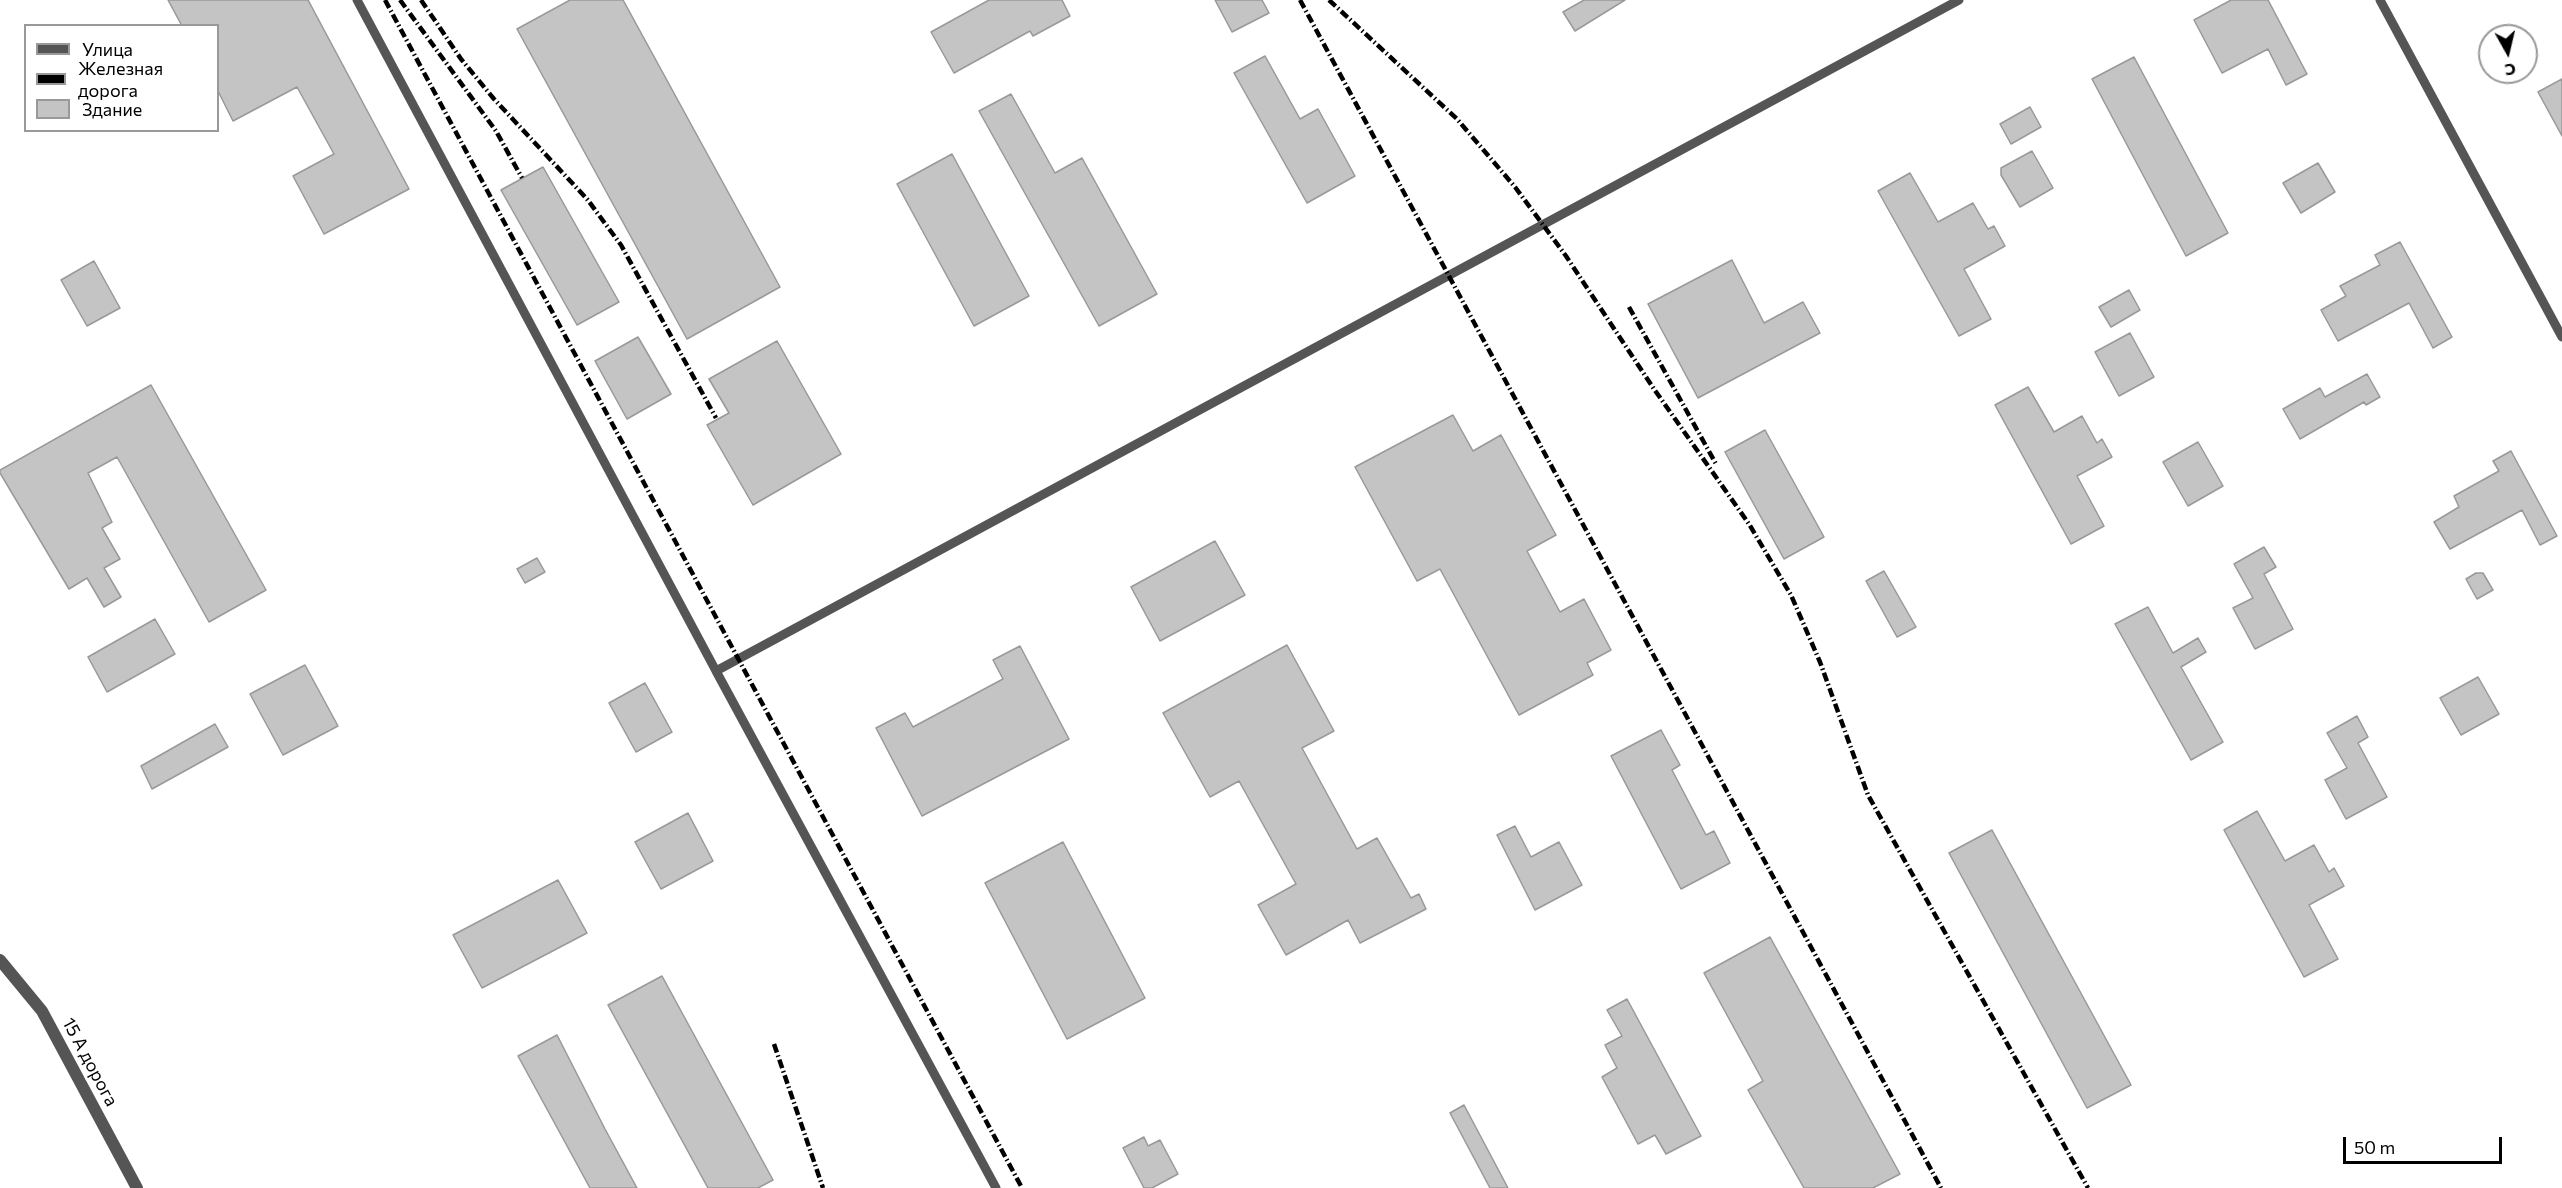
<!DOCTYPE html>
<html>
<head>
<meta charset="utf-8">
<style>
	body { margin:0 }
	#map { position:relative; width:2562px; height:1188px; overflow:hidden; background:#fff; font-family:Commissioner,sans-serif }
	canvas { display:block }
	.legend { position:absolute; left:24px; top:24px; width:195px; height:108px; box-sizing:border-box; background:#fff; border:2px solid #999; margin:0; padding:8px 10px; list-style:none; font-size:18px; color:#000 }
	.legend li { display:flex; align-items:center; gap:12px; height:30px }
	.legend b { width:30px; border:2px solid #999 }
	.north { position:absolute; left:2478px; top:24px; width:60px; height:60px; box-sizing:border-box; background:#fff; border:2px solid #999; border-radius:50%; rotate:172deg; font-size:16px; font-weight:700; line-height:24px; text-align:center; color:#000 }
	.north::after { content:''; display:block; margin:auto; width:21px; height:27px; background:#000; clip-path:polygon(50% 0,100% 100%,50% 72%,0 100%) }
	.scale { position:absolute; left:2343px; top:1137px; width:159px; height:27px; box-sizing:border-box; border:3px solid #000; border-top:0; padding-left:8px; font-size:18px; line-height:21px; white-space:nowrap; color:#000; -webkit-text-stroke:4px #fff; paint-order:stroke }
</style>
</head>
<body>
<div id="map">
<canvas width="2562" height="1188"></canvas>
<ul class="legend">
<li><b style="height:8px;background:#555"></b>Улица</li>
<li><b style="height:8px;background:#000"></b>Железная дорога</li>
<li><b style="height:16px;background:#c4c4c4"></b>Здание</li>
</ul>
<div class="north">С</div>
<div class="scale">50 m</div>
</div>
<script>
const ctx = document.querySelector('canvas').getContext('2d');
ctx.lineJoin = 'round';
function fillPath(path, color) { ctx.fillStyle = color; ctx.fill(path, 'evenodd'); }
const toPath = rows => new Path2D(rows.map(r => 'M' + r).join(''));
function strokePath(path, color, width, dash) { ctx.strokeStyle = color; ctx.lineWidth = width; ctx.lineCap = dash ? 'butt' : 'round'; ctx.setLineDash(dash || []); ctx.stroke(path); }
function write(font, color, halo, rows, align = 'center') {
  ctx.font = font + ' Commissioner,sans-serif'; ctx.lineWidth = 5; ctx.setLineDash([]); ctx.textBaseline = 'middle'; ctx.strokeStyle = halo; ctx.fillStyle = color; for (const [text, x, y, turn = 0] of rows) {
    ctx.save(); ctx.translate(x, y); ctx.rotate((+turn || 0) * Math.PI / 180); ctx.textAlign = isNaN(turn) ? turn : align; if (halo) ctx.strokeText(text, 0, 0); ctx.fillText(text, 0, 0); ctx.restore();
  }
}
const building = toPath([
	[168,0,308,0,409,189,324,234,293,176,334,154,297,87,233,121,218,91,218,26,182,26,168,0],
	[570,0,623,0,780,287,687,339,517,29,570,0],
	[989,0,1062,0,1070,16,1033,36,1030,31,954,73,931,32,989,0],
	[1215,0,1262,0,1269,13,1232,32,1215,0],
	[1584,0,1625,0,1575,31,1563,12,1584,0],
	[2231,0,2268,0,2307,74,2286,85,2268,49,2222,73,2194,20,2231,0],
	[1265,56,1300,119,1318,109,1355,176,1307,203,1234,73,1265,56],
	[2134,57,2228,233,2186,256,2092,79,2134,57],
	[2562,79,2562,136,2538,92,2562,79],
	[1011,94,1055,173,1082,158,1157,294,1099,326,979,111,1011,94],
	[2030,107,2041,127,2011,144,2000,124,2030,107],
	[2032,151,2053,188,2020,207,2001,175,2001,168,2032,151],
	[952,154,1029,296,974,326,897,184,952,154],
	[2318,163,2335,192,2301,213,2283,183,2318,163],
	[543,167,619,302,577,325,501,190,543,167],
	[1910,173,1938,222,1973,203,1988,229,1994,226,2005,246,1964,269,1991,319,1959,336,1878,191,1910,173],
	[2400,242,2452,337,2433,348,2409,303,2338,341,2321,310,2346,296,2340,286,2380,265,2375,255,2400,242],
	[1732,260,1764,323,1803,302,1820,333,1698,398,1648,304,1732,260],
	[94,261,120,308,87,326,61,280,94,261],
	[2129,290,2140,310,2111,327,2099,307,2129,290],
	[2130,333,2154,377,2119,396,2095,352,2130,333],
	[638,337,671,394,627,419,595,361,638,337],
	[777,341,841,454,753,505,707,425,729,413,709,379,777,341],
	[2367,374,2380,397,2366,405,2364,402,2300,439,2283,409,2320,388,2325,397,2367,374],
	[151,385,266,590,209,622,117,457,88,473,112,522,102,528,120,559,104,568,121,597,104,607,87,578,69,589,0,473,0,470,151,385],
	[2028,387,2054,432,2082,416,2097,443,2102,439,2112,457,2077,476,2104,526,2071,544,1995,405,2028,387],
	[1453,415,1473,451,1501,435,1556,535,1527,551,1560,612,1584,599,1611,650,1587,663,1593,675,1519,715,1440,569,1417,581,1355,467,1453,415],
	[1765,430,1824,537,1784,559,1725,452,1765,430],
	[2198,442,2223,486,2188,506,2163,462,2198,442],
	[2511,451,2557,536,2540,545,2522,510,2450,549,2434,522,2459,507,2454,496,2499,471,2493,461,2511,451],
	[1215,541,1245,595,1160,641,1131,587,1215,541],
	[2264,547,2276,567,2264,574,2293,629,2255,649,2233,608,2253,598,2234,564,2264,547],
	[537,558,545,572,525,583,517,569,537,558],
	[1884,571,1916,627,1897,637,1866,581,1884,571],
	[2476,573,2483,573,2493,590,2477,599,2466,579,2476,573],
	[2148,607,2173,653,2198,638,2206,652,2181,667,2223,742,2191,760,2115,624,2148,607],
	[155,619,175,654,107,692,88,657,155,619],
	[1287,645,1334,731,1302,748,1357,849,1377,838,1411,898,1419,894,1426,909,1360,943,1348,920,1286,955,1258,905,1296,884,1239,781,1210,797,1163,713,1287,645],
	[1020,646,1069,739,922,816,876,728,905,713,913,727,1003,679,993,660,1020,646],
	[305,665,338,726,283,755,250,694,305,665],
	[2478,677,2499,714,2461,735,2440,698,2478,677],
	[645,683,672,732,636,752,609,703,645,683],
	[2357,716,2368,737,2358,743,2387,797,2346,819,2325,780,2347,768,2327,733,2357,716],
	[215,724,228,747,152,789,141,766,215,724],
	[1661,730,1680,765,1672,770,1706,835,1714,831,1730,863,1681,889,1611,756,1661,730],
	[2257,811,2285,861,2314,845,2329,872,2334,868,2344,886,2309,905,2338,959,2304,977,2224,830,2257,811],
	[688,813,713,861,661,889,635,842,688,813],
	[1515,826,1531,857,1559,842,1582,885,1535,910,1497,835,1515,826],
	[1992,830,2131,1085,2087,1108,1949,853,1992,830],
	[1063,842,1145,998,1067,1039,985,883,1063,842],
	[558,880,587,933,482,988,453,935,558,880],
	[1770,937,1900,1174,1873,1188,1804,1188,1748,1090,1763,1081,1704,973,1770,937],
	[662,976,773,1180,758,1188,708,1188,608,1005,662,976],
	[1627,999,1701,1136,1666,1154,1655,1135,1638,1144,1602,1077,1617,1068,1605,1045,1622,1036,1607,1010,1627,999],
	[557,1035,605,1129,637,1188,590,1188,518,1056,557,1035],
	[1464,1105,1508,1188,1490,1188,1450,1113,1464,1105],
	[1144,1137,1148,1146,1160,1140,1178,1174,1152,1188,1144,1188,1123,1148,1144,1137]
]);
fillPath(building, '#c4c4c4');
strokePath(building, '#999', 1.5);
strokePath(toPath([
	[357,0,716,671],
	[2380,0,2562,337],
	[996,1188,716,671,1959,0]
]), '#555', 9);
strokePath(toPath([
	[0,960,42,1011,137,1188]
]), '#555', 12);
strokePath(toPath([
	[385,0,1022,1188],
	[400,0,496,131,522,178],
	[421,0,461,59,494,99,587,199,621,245,716,418],
	[1300,0,1941,1188],
	[1329,0,1457,119,1515,187,1566,256,1654,389,1749,524,1791,595,1820,662,1868,795,2088,1188],
	[1629,307,1716,464],
	[774,1044,823,1188]
]), '#000', 4.5, [9, 3, 1.5, 3]);
write('18px', '#000', '#fff', [
	["15 А дорога",90,1062,62]
]);
</script>
</body>
</html>
